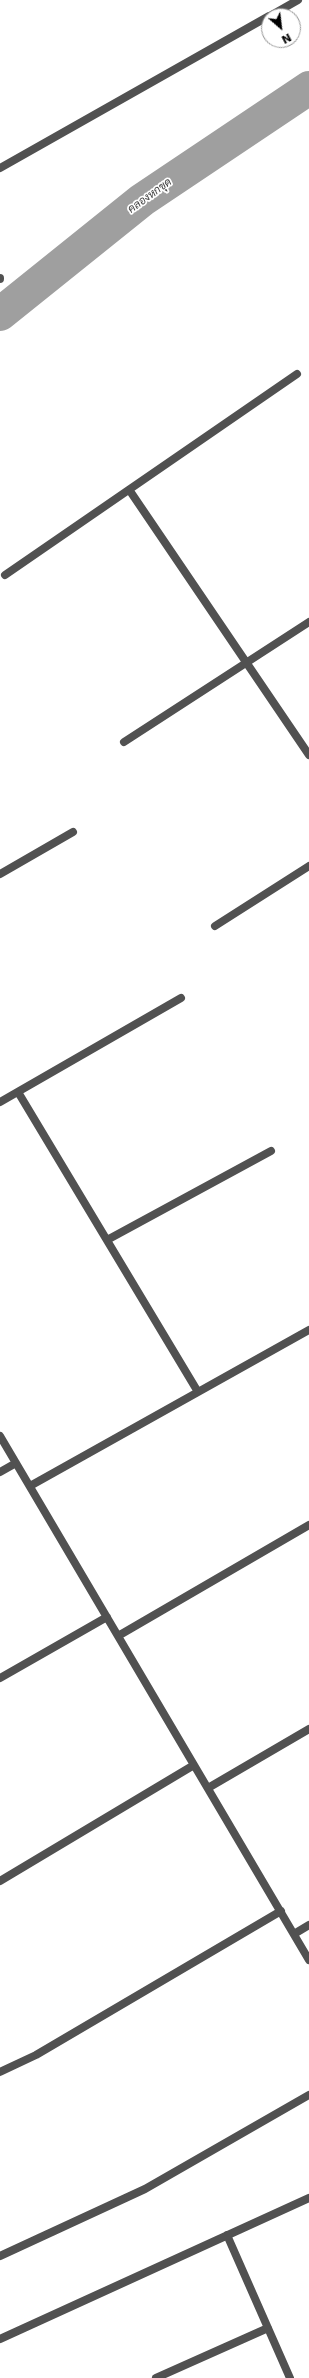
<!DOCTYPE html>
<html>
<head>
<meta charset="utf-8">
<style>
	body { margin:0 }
	#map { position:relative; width:309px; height:2378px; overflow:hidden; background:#fff; font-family:"DejaVu Sans",sans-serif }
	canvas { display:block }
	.north { position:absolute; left:261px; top:8px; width:40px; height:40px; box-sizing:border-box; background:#fff; border:1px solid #999; border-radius:50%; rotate:152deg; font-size:11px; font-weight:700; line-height:16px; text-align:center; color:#000 }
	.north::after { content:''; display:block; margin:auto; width:14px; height:18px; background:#000; clip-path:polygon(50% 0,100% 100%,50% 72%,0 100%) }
</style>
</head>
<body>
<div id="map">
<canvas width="309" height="2378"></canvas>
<div class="north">N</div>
</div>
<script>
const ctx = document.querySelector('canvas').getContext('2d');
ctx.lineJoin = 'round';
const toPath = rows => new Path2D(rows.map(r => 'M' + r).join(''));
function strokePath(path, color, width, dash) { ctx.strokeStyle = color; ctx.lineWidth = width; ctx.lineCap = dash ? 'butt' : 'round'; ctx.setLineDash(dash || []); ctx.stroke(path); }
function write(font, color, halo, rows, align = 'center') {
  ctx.font = font + ' "DejaVu Sans",Sarabun,sans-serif'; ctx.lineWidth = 3.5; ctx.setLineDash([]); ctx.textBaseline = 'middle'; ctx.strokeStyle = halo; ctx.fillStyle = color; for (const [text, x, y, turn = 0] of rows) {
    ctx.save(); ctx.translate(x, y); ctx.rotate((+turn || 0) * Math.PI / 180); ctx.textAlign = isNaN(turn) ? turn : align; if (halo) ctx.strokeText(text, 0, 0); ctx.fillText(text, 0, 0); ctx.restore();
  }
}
strokePath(toPath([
	[0,314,142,200,309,88]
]), '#9f9f9f', 34);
strokePath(toPath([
	[270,16,298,0],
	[0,168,269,16],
	[0,278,0,279],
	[130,491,309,755],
	[5,575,297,374],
	[124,742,309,622],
	[0,874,73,832],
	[215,926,309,866],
	[18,1092,198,1392],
	[0,1102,181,998],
	[107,1240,271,1151],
	[0,1436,309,1960],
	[0,1472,16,1463],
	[30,1486,309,1330],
	[118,1636,309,1525],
	[0,1678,107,1617],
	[208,1788,309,1729],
	[0,1881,194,1765],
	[294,1934,309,1925],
	[0,2072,36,2055,281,1911],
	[227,2235,290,2378],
	[0,2256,145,2189,309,2095],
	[0,2339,309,2198],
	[156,2378,268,2328]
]), '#515151', 8);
write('italic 11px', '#404040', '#fff', [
	["คลองหกขุด",150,196,-36]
]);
</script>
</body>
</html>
